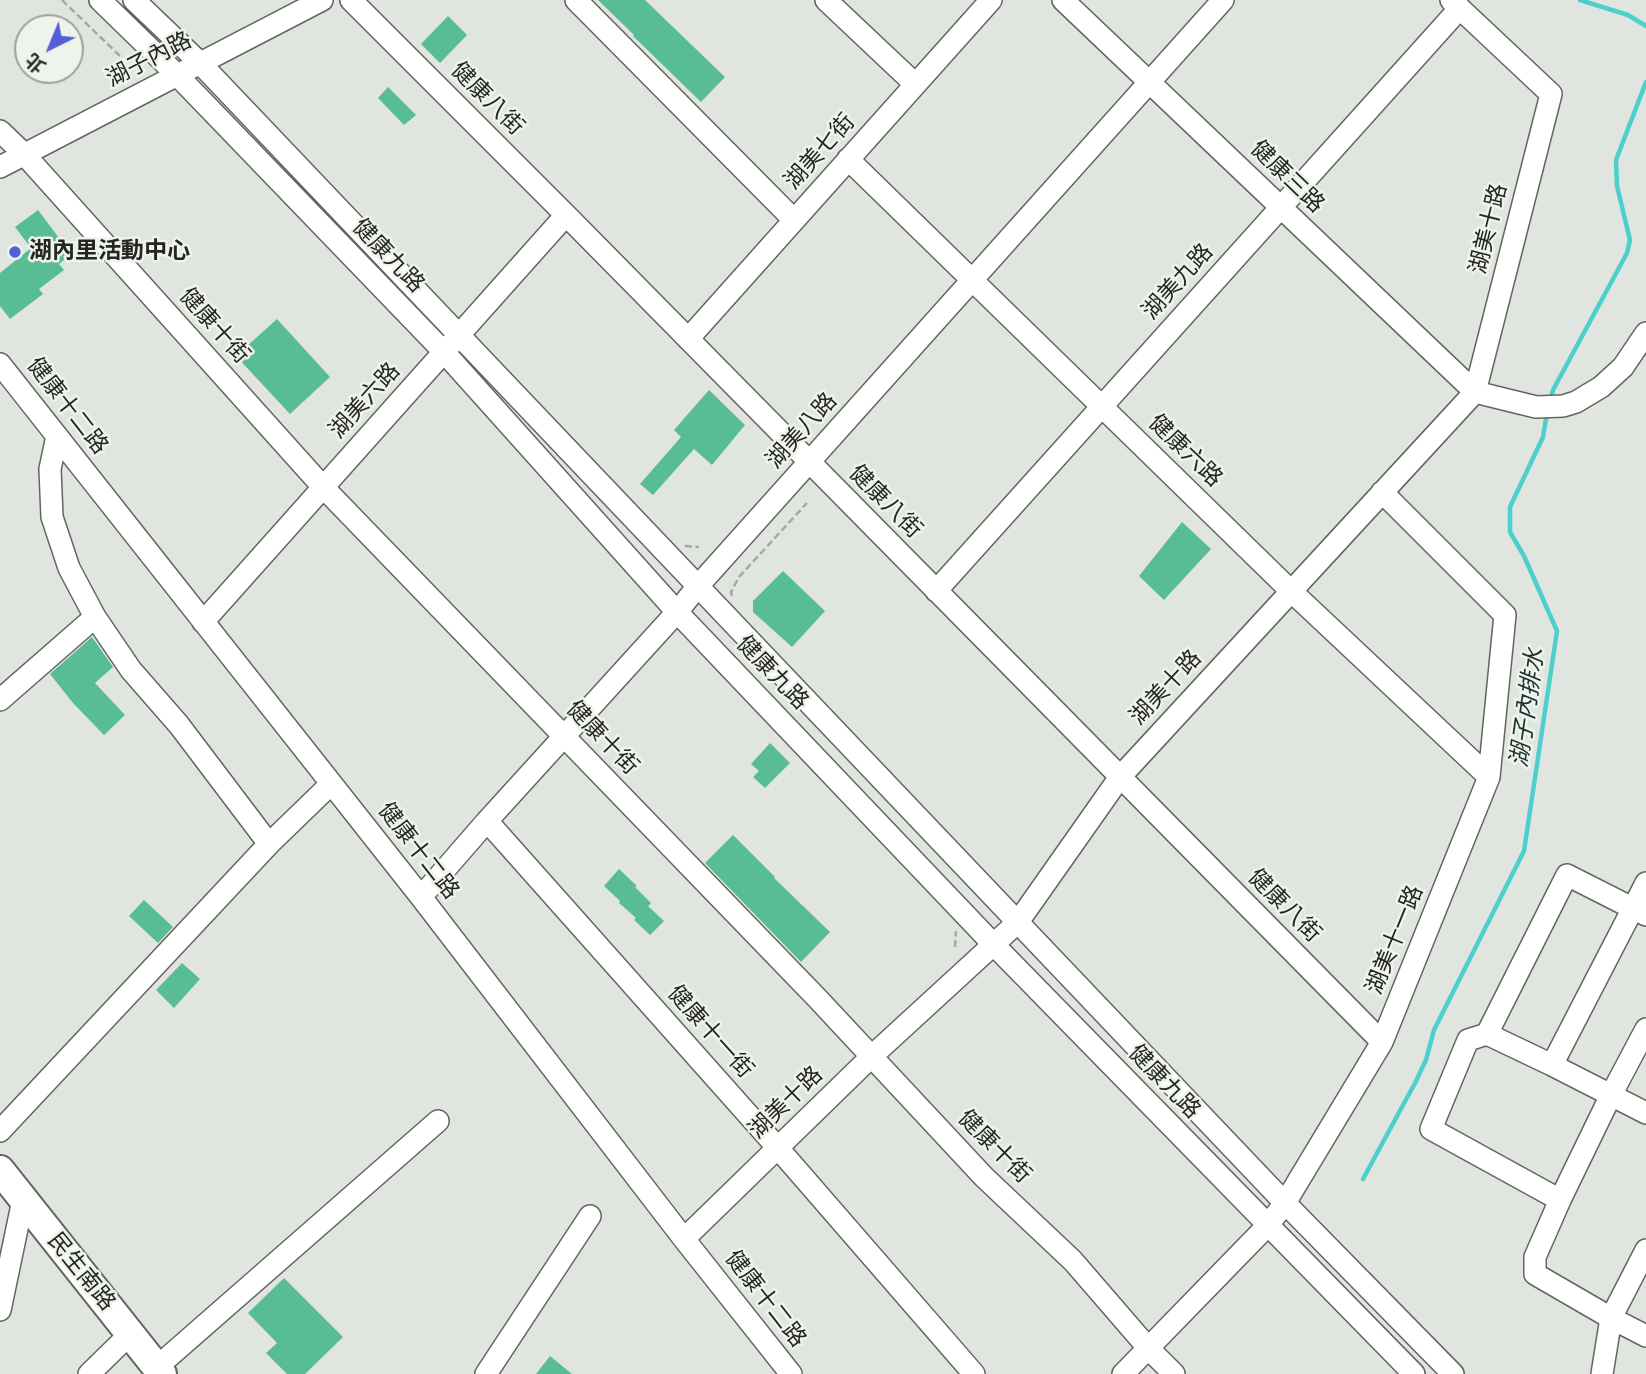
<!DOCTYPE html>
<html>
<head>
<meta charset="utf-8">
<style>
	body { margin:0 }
	#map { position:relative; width:1646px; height:1374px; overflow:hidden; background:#e1e5df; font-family:"Libre Baskerville","Noto Sans TC",serif }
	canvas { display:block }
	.north { position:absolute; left:14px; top:14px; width:70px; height:70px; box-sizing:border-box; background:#eef3ec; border:2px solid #9ea19c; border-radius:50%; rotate:223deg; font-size:19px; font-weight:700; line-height:28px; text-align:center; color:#252624 }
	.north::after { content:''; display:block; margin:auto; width:24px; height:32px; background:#545fd6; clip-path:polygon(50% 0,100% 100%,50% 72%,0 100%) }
</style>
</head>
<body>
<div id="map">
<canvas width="1646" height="1374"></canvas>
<div class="north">北</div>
</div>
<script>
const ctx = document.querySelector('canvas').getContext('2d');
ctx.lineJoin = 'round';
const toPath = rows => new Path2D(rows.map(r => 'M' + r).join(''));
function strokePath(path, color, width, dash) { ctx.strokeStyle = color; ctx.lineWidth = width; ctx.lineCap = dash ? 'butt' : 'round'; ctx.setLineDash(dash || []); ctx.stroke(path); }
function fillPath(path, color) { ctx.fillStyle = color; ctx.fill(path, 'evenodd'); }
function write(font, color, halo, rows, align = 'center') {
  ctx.font = font + ' "Libre Baskerville","Noto Sans TC",serif'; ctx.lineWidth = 5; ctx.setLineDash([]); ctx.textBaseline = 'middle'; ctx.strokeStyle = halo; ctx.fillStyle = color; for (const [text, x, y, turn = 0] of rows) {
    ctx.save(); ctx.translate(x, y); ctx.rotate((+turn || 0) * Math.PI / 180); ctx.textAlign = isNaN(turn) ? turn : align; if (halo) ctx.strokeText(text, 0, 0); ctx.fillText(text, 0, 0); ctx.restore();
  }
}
strokePath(toPath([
	[1580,0,1628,15,1646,26],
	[1550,401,1553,390,1627,253,1630,240,1617,186,1616,160,1646,82],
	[1363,1179,1415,1083,1426,1060,1434,1030,1524,851,1557,631,1524,556,1510,532,1510,507,1543,437,1547,413]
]), '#4dcfcb', 4.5);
fillPath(toPath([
	[598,0,645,0,725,77,701,102,633,36,634,35],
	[448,16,467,35,440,63,421,44],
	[388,87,416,115,404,125,378,98],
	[38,210,71,254,59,264,64,270,39,289,43,294,10,319,0,306,0,273,31,248,15,227],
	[277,319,330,377,290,414,236,356],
	[709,390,745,425,712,465,694,449,653,495,640,484,681,437,674,430],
	[1182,522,1211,549,1164,600,1139,576],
	[783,571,825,611,792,647,753,612,753,601],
	[92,637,113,667,95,683,125,715,104,735,73,703,50,674],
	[770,743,790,763,765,788,753,777,759,771,751,764],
	[733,835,775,877,774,878,830,932,801,962,705,863],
	[619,869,637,886,635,887,651,903,648,906,664,921,650,935,634,920,636,918,619,903,620,901,604,886],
	[144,900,173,927,158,943,129,916],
	[182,963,200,979,174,1008,156,990],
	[284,1278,343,1337,305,1374,287,1374,266,1353,277,1343,248,1313],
	[550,1356,572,1374,536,1374]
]), '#58bc94');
const minor = toPath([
	[100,0,177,75,444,352,677,612,994,945,1414,1374],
	[134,0,200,63,1285,1203,1453,1374],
	[351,0,566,215,1382,1042],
	[576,0,794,220],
	[826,0,915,84],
	[1063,0,1475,392,1536,407,1563,406,1576,402,1601,387,1623,367,1646,333],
	[0,131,24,154,323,487,817,998,984,1177,1073,1261,1149,1349,1174,1374],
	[848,159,1291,591,1489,777],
	[0,167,322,0],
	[688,339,991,0],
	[0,364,421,897,684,1239,791,1374],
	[57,436,50,469,52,517,69,568,95,617,131,670,179,725,269,844],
	[936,591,1460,8],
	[203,622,566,215],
	[0,700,95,617],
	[487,821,777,1147,974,1374],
	[421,897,487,821,677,612,698,586,1223,0],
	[1646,1029,1611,1095,1560,1200,1535,1257,1535,1274,1611,1318,1646,1336],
	[1487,1034,1552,1065,1646,1113],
	[1552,1065,1646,883],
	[0,1131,269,844,331,784],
	[1560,1200,1431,1129,1468,1040,1487,1034,1567,875,1646,915],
	[684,1239,872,1056,1018,922,1120,777,1475,392,1551,94,1451,0],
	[0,1310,23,1200],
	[157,1367,438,1121],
	[89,1374,130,1334],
	[486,1374,590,1216],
	[1123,1374,1268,1225,1285,1203,1382,1042,1489,777,1505,615,1382,492],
	[1602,1374,1611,1318,1646,1250]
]);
const major = toPath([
	[0,1170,162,1374]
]);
strokePath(minor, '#626661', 24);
strokePath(major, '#626661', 32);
strokePath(toPath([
	[62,0,121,57],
	[685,546,699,547],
	[732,596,731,592,739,577,807,503],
	[955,947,956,931]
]), '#a5a8a3', 2.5, [7, 3.5]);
strokePath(minor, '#fff', 21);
strokePath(major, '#fff', 28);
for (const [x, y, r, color] of [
	[15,252,7,"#545fd6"]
]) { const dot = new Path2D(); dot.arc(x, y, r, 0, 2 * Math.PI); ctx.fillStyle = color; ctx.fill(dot); strokePath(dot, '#eef3ec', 2.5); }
write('23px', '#252624', '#eef3ec', [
	["湖子內路",149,60,-27],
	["健康八街",487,99,45],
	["湖美七街",820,152,-48],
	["健康三路",1287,177,44],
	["湖美十路",1489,229,-76],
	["健康九路",388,256,46],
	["湖美九路",1178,282,-48],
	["健康十街",214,326,48],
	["湖美六路",365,401,-48],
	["健康十二路",67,406,52],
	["湖美八路",802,431,-48],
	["健康六路",1185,451,44],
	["健康八街",885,502,45],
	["健康九路",772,673,46],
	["湖美十路",1166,688,-47],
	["健康十街",602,738,46],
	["健康十二路",418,851,52],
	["健康八街",1284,906,45],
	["湖美十一路",1395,940,-68],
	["健康十一街",710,1032,48],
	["健康九路",1164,1082,46],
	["湖美十路",786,1103,-44],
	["健康十街",994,1147,45],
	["民生南路",81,1272,51],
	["健康十二路",765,1299,52]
]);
write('bold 23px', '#252624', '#eef3ec', [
	["湖內里活動中心",29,252]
], 'left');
write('italic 24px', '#1c3332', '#eef3ec', [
	["湖子內排水",1528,708,-82]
]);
</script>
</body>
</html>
